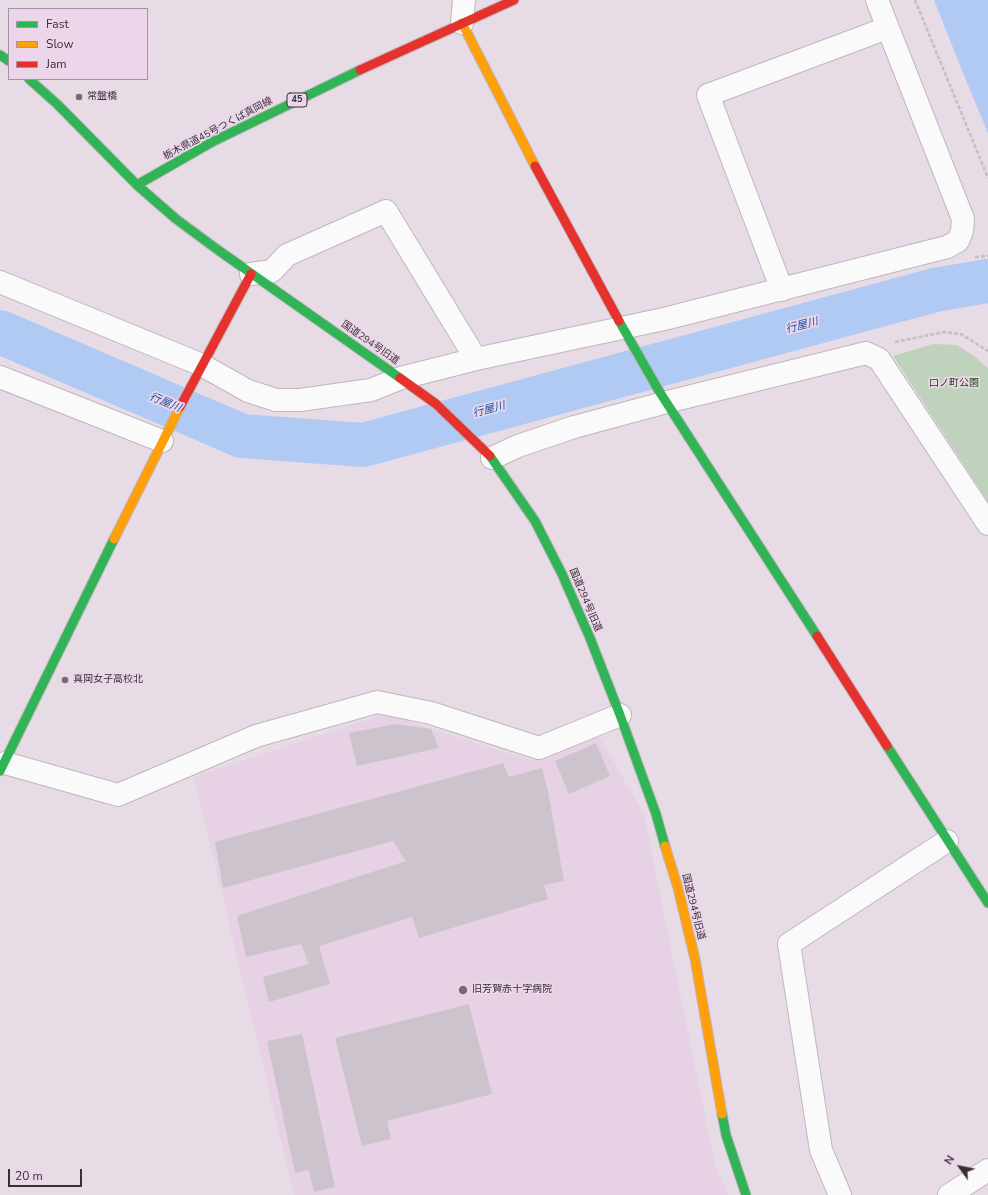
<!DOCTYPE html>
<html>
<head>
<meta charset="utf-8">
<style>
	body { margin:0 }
	#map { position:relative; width:988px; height:1195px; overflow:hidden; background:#e7dbe6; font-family:"Nunito Sans",sans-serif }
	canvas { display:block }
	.legend { position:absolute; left:8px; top:8px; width:140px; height:72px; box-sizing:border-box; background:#ecd6ea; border:1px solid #a493a2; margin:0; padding:5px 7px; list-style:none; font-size:12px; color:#382f37 }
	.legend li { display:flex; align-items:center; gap:8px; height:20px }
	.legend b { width:20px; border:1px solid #a493a2 }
	.north { position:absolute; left:940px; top:1147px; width:40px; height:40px; -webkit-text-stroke:3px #ecd6ea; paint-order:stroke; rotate:303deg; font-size:11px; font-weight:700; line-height:16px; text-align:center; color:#382f37 }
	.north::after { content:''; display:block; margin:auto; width:14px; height:18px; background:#382f37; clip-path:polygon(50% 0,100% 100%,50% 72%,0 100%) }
	.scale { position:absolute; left:8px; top:1169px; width:74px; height:18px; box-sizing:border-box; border:2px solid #382f37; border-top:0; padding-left:5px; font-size:12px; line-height:14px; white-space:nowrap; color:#382f37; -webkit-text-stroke:3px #ecd6ea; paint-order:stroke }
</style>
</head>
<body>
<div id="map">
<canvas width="988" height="1195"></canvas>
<ul class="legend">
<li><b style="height:5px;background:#30b455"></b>Fast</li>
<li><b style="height:5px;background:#ff9f0a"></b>Slow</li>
<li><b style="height:5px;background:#e5322d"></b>Jam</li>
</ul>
<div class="north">N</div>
<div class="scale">20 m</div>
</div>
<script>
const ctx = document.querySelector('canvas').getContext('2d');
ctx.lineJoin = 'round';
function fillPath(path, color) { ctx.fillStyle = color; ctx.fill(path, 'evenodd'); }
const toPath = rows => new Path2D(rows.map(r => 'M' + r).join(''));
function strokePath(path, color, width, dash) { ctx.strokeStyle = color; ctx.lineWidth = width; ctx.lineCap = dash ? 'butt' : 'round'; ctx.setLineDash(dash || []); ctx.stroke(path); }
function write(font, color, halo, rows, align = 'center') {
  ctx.font = font + ' "Nunito Sans","Noto Sans JP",sans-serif'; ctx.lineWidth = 3.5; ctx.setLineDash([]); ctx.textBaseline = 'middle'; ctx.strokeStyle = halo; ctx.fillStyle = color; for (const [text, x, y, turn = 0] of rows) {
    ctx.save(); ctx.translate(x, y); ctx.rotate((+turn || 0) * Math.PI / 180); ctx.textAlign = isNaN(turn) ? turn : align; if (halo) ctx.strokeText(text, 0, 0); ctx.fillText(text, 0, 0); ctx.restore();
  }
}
fillPath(toPath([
	[385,714,533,761,598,735,644,814,715,1166,729,1195,294,1195,194,777]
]), '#e6d2e4');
fillPath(toPath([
	[933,344,957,345,974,356,988,368,988,502,893,356]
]), '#bfd3bc');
fillPath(toPath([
	[934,0,988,0,988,133,963,73]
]), '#b0caf4');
strokePath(toPath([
	[0,332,242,436,363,445,935,290,988,281]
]), '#b0caf4', 44);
fillPath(toPath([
	[396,724,431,729,439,748,357,766,349,733],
	[596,743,610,776,569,794,555,761],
	[503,763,509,777,542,768,548,791,564,881,544,885,548,899,419,938,412,917,319,946,330,984,269,1002,263,977,309,964,301,944,246,957,237,916,406,861,393,841,223,888,215,842],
	[469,1004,492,1094,387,1121,391,1139,362,1146,335,1038],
	[302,1034,335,1187,314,1192,309,1170,295,1173,267,1041]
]), '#cdc3cc');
const street = toPath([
	[462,23,464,0],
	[251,274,272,271,287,255,386,211,476,359],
	[0,282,202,365,248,391,276,400,300,400,371,390,401,378,476,359,664,319,947,247,958,241,962,231,963,219,877,0],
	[782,290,708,95,887,28],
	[0,377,162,441],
	[492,458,518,446,574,427,667,402,866,353,879,359,988,524],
	[5,763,118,795,256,736,377,702,431,713,539,748,620,715],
	[840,1195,821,1150,789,944,947,841],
	[949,1195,988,1170]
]);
const fast = toPath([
	[0,55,9,61],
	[29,79,57,104,137,185,212,142,360,70],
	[137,185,176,219,218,250,400,378],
	[619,321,659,391,817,636],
	[490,456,535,521,562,574,590,638,620,715,656,814,665,846],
	[887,746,988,903],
	[0,771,114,539],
	[722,1114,726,1135,746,1195]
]);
const slow = toPath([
	[462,23,535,166],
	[114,539,180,407],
	[665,846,678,888,695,959,722,1114]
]);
const jam = toPath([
	[360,70,514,0],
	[535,166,619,321],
	[400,378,436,404,490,456],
	[180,407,251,274],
	[817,636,887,746]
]);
strokePath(street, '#bfb6be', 24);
strokePath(fast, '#bfb6be', 11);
strokePath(slow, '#bfb6be', 11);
strokePath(jam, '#bfb6be', 11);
strokePath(toPath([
	[915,0,988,178],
	[975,257,988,256],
	[895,342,944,332,961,334,988,351]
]), '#c3bfc3', 2.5, [4, 2]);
strokePath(street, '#fbfafb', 22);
strokePath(fast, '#30b455', 9);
strokePath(slow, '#ff9f0a', 9);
strokePath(jam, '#e5322d', 9);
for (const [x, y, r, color] of [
	[79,97,4,"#756b74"],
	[65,680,4,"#756b74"],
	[463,990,5,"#756b74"]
]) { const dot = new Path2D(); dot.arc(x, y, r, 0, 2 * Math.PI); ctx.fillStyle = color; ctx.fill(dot); strokePath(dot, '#ecd6ea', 1.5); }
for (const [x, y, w] of [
	[297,100,20]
]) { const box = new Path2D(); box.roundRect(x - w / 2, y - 7, w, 14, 3); ctx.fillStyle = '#ecd6ea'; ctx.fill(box); strokePath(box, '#382f37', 1); }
write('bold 9px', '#382f37', null, [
	["45",297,100]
]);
write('10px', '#382f37', '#ecd6ea', [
	["常盤橋",87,97],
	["真岡女子高校北",73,680],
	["旧芳賀赤十字病院",472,990]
], 'left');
write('10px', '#382f37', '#ecd6ea', [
	["栃木県道45号つくば真岡線",218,129,-28],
	["国道294号旧道",370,343,35],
	["国道294号旧道",585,600,67],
	["国道294号旧道",693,907,76]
]);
write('10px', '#163f11', '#ecd6ea', [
	["口ノ町公園",954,384]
]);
write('italic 11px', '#0f54a4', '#ecd6ea', [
	["行屋川",802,326,-15],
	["行屋川",165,403,23],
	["行屋川",489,410,-15]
]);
</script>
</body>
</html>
